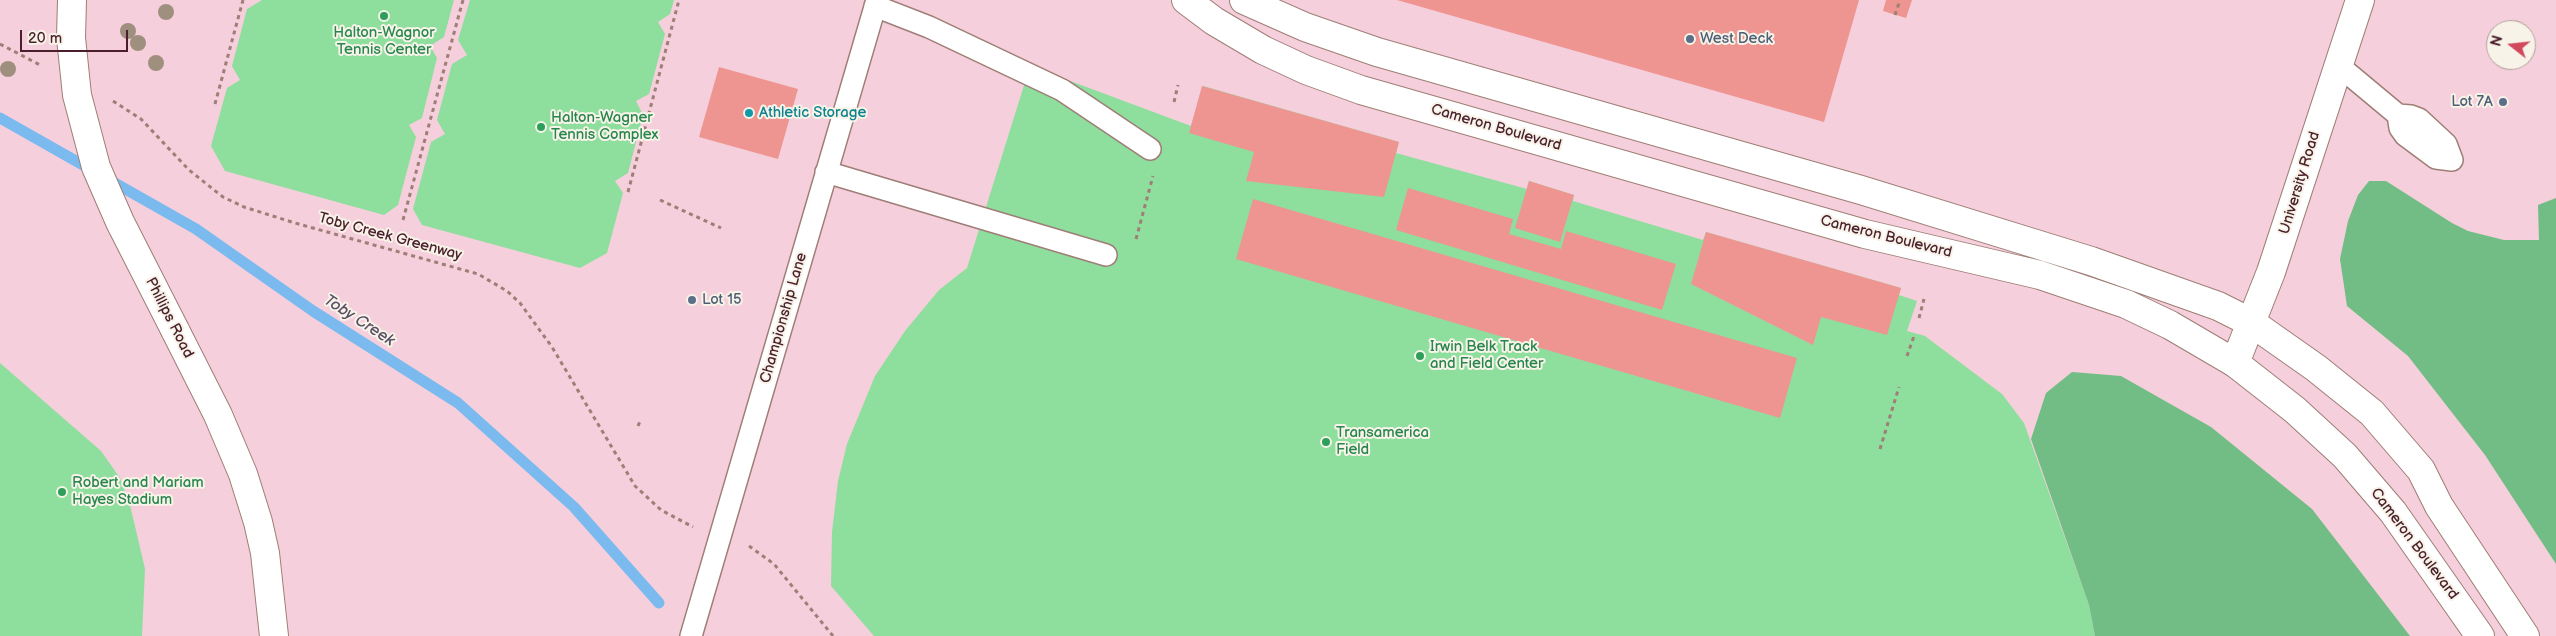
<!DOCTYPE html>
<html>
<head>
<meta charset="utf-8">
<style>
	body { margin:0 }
	#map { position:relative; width:2556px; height:636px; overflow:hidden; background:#f3dec1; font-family:"Balsamiq Sans",sans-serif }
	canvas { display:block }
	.north { position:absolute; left:2486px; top:20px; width:50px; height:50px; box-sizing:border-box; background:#f7f3e8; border:1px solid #b29e9c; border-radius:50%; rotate:286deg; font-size:14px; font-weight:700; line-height:20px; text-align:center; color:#4a1f2b }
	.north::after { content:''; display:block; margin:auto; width:18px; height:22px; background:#d1495b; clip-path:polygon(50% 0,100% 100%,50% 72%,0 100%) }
	.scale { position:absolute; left:20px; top:30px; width:108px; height:22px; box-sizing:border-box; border:2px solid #4a1f2b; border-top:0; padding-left:6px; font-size:15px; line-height:18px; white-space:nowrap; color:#4a1f2b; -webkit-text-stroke:4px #f7f3e8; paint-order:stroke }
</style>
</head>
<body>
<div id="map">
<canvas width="2556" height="636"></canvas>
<div class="north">N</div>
<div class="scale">20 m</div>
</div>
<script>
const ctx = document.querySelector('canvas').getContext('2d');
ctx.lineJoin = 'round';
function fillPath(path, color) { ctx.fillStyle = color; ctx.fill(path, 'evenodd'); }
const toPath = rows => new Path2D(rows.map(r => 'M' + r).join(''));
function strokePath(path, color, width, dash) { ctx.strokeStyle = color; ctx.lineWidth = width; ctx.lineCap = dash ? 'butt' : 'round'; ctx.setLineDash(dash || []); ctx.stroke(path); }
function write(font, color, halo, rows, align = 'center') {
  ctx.font = font + ' "Balsamiq Sans",sans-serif'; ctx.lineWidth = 4; ctx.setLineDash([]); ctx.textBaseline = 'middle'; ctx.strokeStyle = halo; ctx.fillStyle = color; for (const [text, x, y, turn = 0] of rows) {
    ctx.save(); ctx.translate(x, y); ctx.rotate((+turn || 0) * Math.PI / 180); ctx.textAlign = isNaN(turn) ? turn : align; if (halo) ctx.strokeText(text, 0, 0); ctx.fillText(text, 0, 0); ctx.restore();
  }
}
fillPath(toPath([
	[0,0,2556,0,2556,636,0,636],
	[2496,30,2526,30,2526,60,2496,60]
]), '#f5cfdb');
fillPath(toPath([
	[262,0,454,0,444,37,430,46,437,58,422,118,409,125,416,137,398,205,384,215,225,171,211,146,227,88,240,80,232,66,247,9],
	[470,0,674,0,670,14,658,22,665,34,649,94,636,101,643,115,628,173,615,181,623,193,607,253,580,268,422,225,413,209,431,142,445,134,437,120,452,64,467,55,458,40],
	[1030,66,1191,126,1203,86,1399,142,1396,153,1527,189,1529,181,1574,195,1573,201,1703,240,1706,232,1901,288,1899,295,1917,301,1907,331,1925,336,1990,385,2002,394,2024,423,2089,605,2095,636,874,636,831,586,832,532,838,481,847,444,875,376,905,331,939,290,967,268],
	[0,363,101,451,120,478,130,505,145,569,142,636,0,636]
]), '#8ede9e');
fillPath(toPath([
	[2369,181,2386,181,2452,223,2468,231,2504,240,2539,240,2538,205,2556,198,2556,564,2485,455,2408,356,2347,306,2340,259,2348,221,2358,195],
	[2072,372,2121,376,2211,427,2312,509,2410,636,2095,636,2089,605,2031,439,2046,393]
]), '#72bd85');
strokePath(toPath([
	[0,118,196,229,313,311,458,403,574,507,659,603]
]), '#7bbaef', 11);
fillPath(toPath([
	[1397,0,1859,0,1824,122],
	[1886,0,1912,0,1906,18,1883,11],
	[719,67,798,89,778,159,699,137],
	[1202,86,1399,142,1384,197,1246,181,1254,152,1189,133],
	[1529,181,1574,195,1560,242,1515,228],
	[1408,188,1513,219,1509,234,1561,249,1566,231,1676,264,1662,310,1396,230],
	[1253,199,1797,358,1780,418,1236,259],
	[1706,232,1901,288,1887,335,1821,317,1813,345,1691,284]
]), '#ee9591');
const lane = toPath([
	[875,6,929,27,1062,90,1150,149],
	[2338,65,2398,115],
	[2398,115,2411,116,2419,119,2446,144,2452,160,2436,158,2405,135,2400,128,2398,115],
	[826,172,1106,255],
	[691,636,877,0]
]);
const street = toPath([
	[2235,363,2271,272,2360,0]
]);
const secondary = toPath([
	[1186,0,1214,21,1263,50,1306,70,1361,90,1865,234,2040,275,2126,304,2170,325,2235,363,2295,410,2345,456,2393,512,2480,636],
	[1244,0,1305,27,1377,52,1861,190,2091,261,2218,306,2252,323,2316,368,2372,413,2421,470,2439,506,2525,636],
	[71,38,72,0],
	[175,330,218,415,243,474,258,522,265,553,274,636]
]);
strokePath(lane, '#9e7e76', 24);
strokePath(street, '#9e7e76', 30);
strokePath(secondary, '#9e7e76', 30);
strokePath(toPath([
	[1895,15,1900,0],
	[0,44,42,66],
	[113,101,141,119,189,170,223,197,244,207,295,223,478,274,507,291,520,303,552,347,635,486,661,510,693,527],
	[1174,102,1178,85],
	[215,104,243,0],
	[628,192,679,0],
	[660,200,721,228],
	[403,220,463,0],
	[1136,239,1153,176],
	[1919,318,1924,299],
	[1907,356,1914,336],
	[638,426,641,419],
	[1880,449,1899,387],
	[749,546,774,564,833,636]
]), '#9e7e76', 3, [4, 4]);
strokePath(lane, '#fff', 21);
strokePath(street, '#fff', 28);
strokePath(secondary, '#fff', 28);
const secondaryBridge = toPath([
	[71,38,77,95,96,167,120,222,175,330]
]);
strokePath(secondaryBridge, '#9e7e76', 30, []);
strokePath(secondaryBridge, '#fff', 28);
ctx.fillStyle = '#9f8f7e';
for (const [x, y] of [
	[166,12],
	[128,31],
	[138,43],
	[156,63],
	[8,69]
]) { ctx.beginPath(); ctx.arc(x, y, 8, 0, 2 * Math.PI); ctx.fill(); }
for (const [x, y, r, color] of [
	[384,16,5,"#2e9e5b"],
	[1690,39,5,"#5c6f8a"],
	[2503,102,5,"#5c6f8a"],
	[749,113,5,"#0f9aa8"],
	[541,127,5,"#2e9e5b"],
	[692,300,5,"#5c6f8a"],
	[1420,356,5,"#2e9e5b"],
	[1326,442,5,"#2e9e5b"],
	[62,492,5,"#2e9e5b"]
]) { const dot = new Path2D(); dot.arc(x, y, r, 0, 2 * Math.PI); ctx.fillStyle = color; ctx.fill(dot); strokePath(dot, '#f7f3e8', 2); }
write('15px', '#27864d', '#f7f3e8', [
	["Halton-Wagnor",384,33,"center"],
	["Tennis Center",384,50,"center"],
	["Halton-Wagner",551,118],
	["Tennis Complex",551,135],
	["Irwin Belk Track",1430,347],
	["and Field Center",1430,364],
	["Transamerica",1336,433],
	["Field",1336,450],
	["Robert and Mariam",72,483],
	["Hayes Stadium",72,500]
], 'left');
write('15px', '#4e5e75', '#f7f3e8', [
	["West Deck",1700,39],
	["Lot 7A",2493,102,"right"],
	["Lot 15",702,300]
], 'left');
write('15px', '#0d838f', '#f7f3e8', [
	["Athletic Storage",759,113]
], 'left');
write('15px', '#4a1f2b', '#f7f3e8', [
	["Cameron Boulevard",1496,128,16],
	["University Road",2300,183,-73],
	["Toby Creek Greenway",390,237,15],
	["Cameron Boulevard",1886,237,14],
	["Phillips Road",169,318,63],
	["Championship Lane",784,318,-74],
	["Cameron Boulevard",2414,544,53]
]);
write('italic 16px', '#594e66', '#f7f3e8', [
	["Toby Creek",359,321,33]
]);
</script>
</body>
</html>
